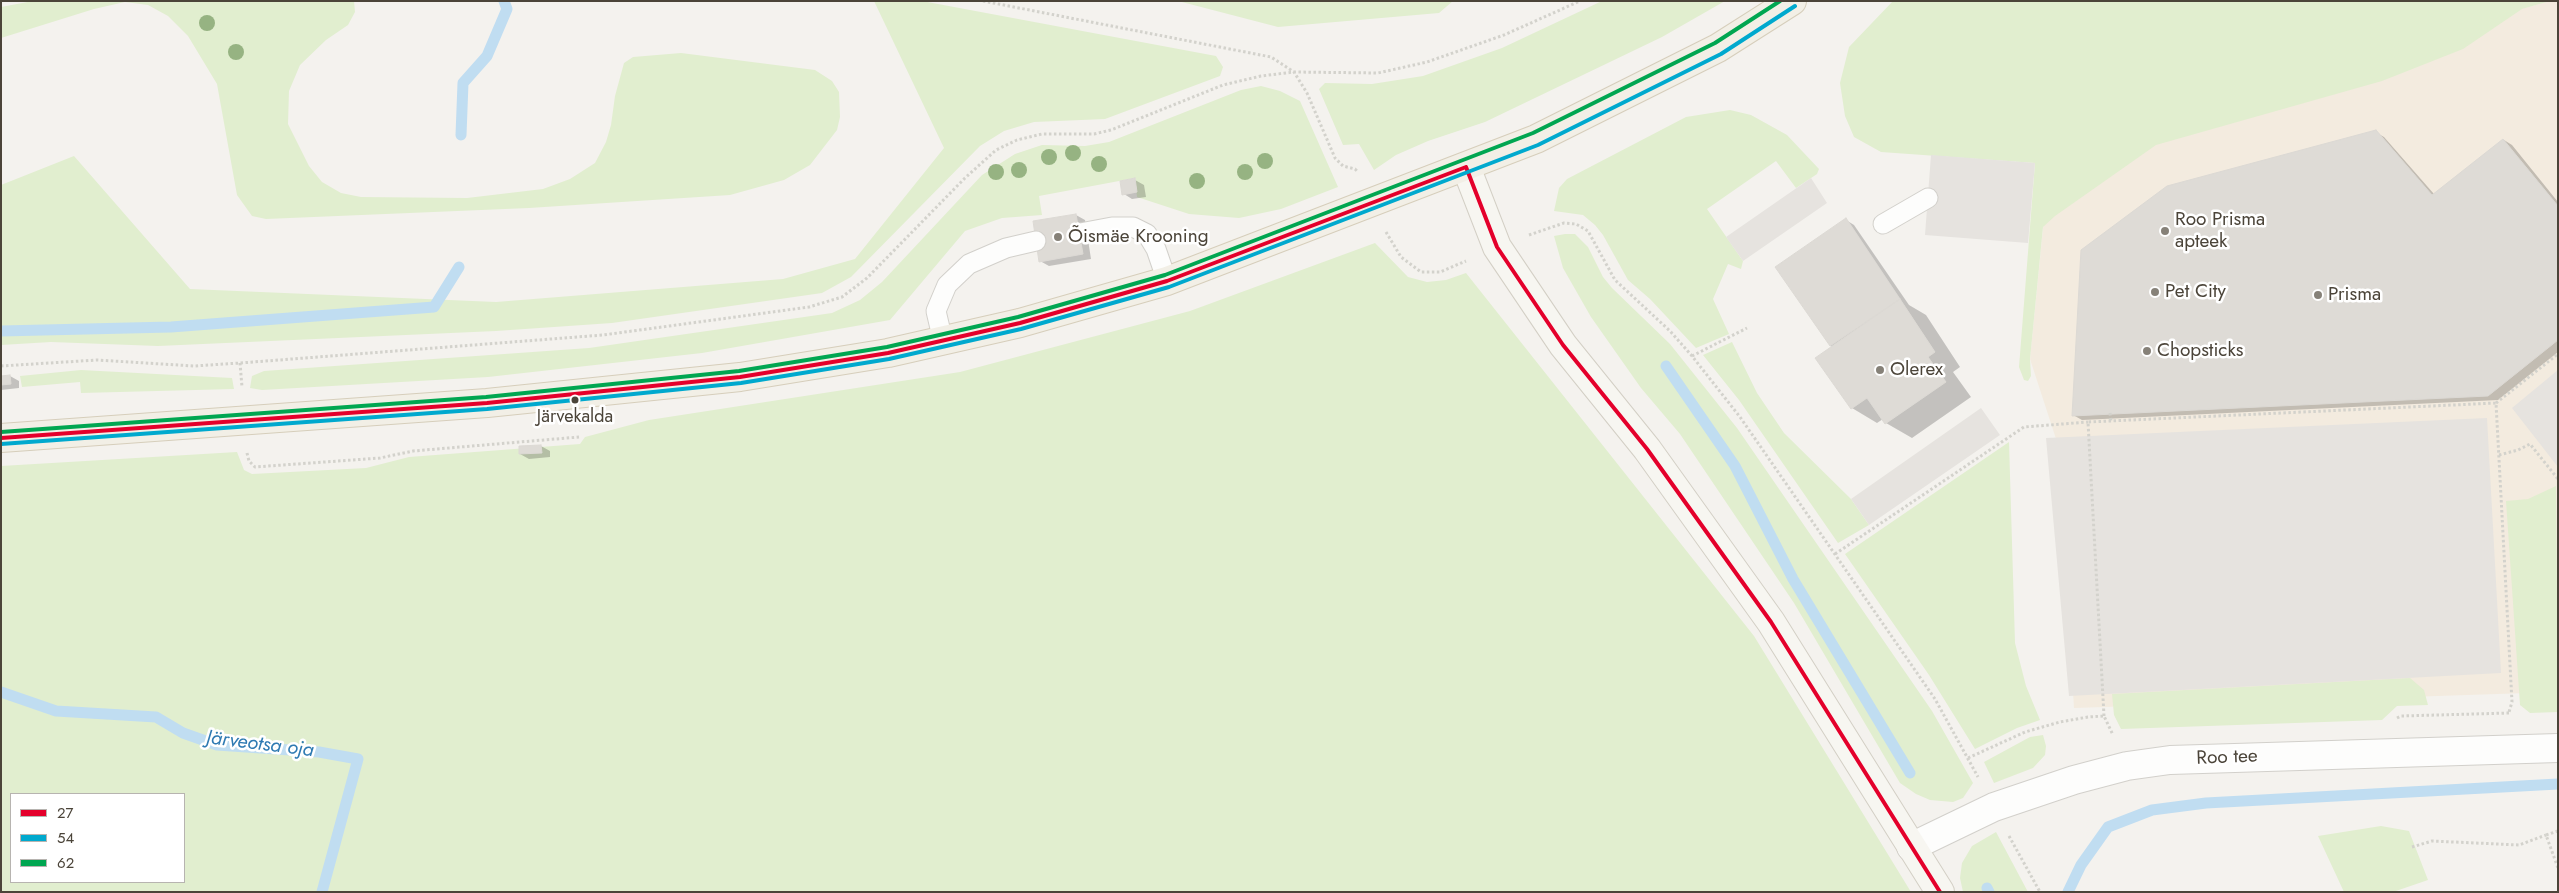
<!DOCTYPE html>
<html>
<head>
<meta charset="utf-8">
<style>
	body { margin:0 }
	#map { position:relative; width:2559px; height:893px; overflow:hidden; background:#f4f2ee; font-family:Jost,sans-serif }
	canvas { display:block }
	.frame { position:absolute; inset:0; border:2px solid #4b4439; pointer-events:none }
	.legend { position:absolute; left:10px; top:793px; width:175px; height:90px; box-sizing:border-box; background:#fff; border:1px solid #b7b4b0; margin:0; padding:6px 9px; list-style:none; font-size:15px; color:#4b4439 }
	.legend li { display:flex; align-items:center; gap:10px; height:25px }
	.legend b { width:25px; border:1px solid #b7b4b0 }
</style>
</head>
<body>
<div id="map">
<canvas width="2559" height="893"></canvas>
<div class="frame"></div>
<ul class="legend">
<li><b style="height:6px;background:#e4002b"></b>27</li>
<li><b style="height:6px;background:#00a9ce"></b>54</li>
<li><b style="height:6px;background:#00a651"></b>62</li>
</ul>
</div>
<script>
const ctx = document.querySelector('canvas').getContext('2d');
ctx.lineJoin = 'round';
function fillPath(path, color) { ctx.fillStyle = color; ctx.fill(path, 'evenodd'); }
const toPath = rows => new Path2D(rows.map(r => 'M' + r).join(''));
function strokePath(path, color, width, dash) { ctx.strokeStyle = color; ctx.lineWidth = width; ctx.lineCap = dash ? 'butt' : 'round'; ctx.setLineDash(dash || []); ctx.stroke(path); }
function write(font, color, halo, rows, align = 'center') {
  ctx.font = font + ' Jost,sans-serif'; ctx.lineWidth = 5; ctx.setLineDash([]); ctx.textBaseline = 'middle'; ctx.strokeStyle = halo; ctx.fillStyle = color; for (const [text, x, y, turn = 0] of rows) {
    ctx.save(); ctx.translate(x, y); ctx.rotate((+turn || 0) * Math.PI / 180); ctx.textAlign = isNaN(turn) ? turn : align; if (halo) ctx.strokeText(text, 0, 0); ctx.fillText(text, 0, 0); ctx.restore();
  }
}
fillPath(toPath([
	[2550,1,2558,1,2558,692,2074,708,2058,445,2030,359,2052,138]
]), '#f3ebdf');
fillPath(toPath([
	[33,1,354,1,355,12,348,25,326,40,300,65,289,91,288,124,309,166,322,182,341,193,361,197,467,198,543,189,570,179,595,163,606,142,611,125,615,96,624,63,633,57,681,53,815,70,832,81,839,92,840,117,837,130,810,165,784,180,730,195,529,208,266,219,252,216,237,195,217,84,188,36,168,16,148,5,125,2,94,9,1,38,1,7],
	[874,1,922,1,1216,56,1223,67,1220,76,1105,119,1034,122,1004,131,980,146,851,277,822,293,612,323,496,331,158,346,51,342,1,345,1,185,74,156,190,289,496,302,783,279,855,259,944,148],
	[1178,1,1453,1,1439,13,1278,27],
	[1602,1,1725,1,1662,37,1485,122,1428,141,1396,155,1374,170,1359,144,1343,145,1319,89,1325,83,1372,84,1423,76,1502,48],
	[1893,1,2550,1,2522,9,2463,49,2382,81,2156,145,2055,216,2043,227,2030,359,2031,376,2028,381,2024,380,2019,367,2035,163,1881,152,1854,137,1845,116,1840,83,1849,47],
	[1261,86,1280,91,1300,101,1338,187,1281,209,1239,218,1189,214,1137,197,1135,178,1039,196,1042,215,1002,218,965,231,890,320,702,353,488,377,262,390,250,388,252,376,264,371,589,348,832,313,860,300,882,282,982,175,1015,154,1042,145,1085,146,1109,142,1241,90],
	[1730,110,1751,115,1787,135,1819,169,1817,174,1796,188,1776,161,1707,209,1743,261,1741,269,1728,264,1713,299,1729,334,1696,348,1650,299,1628,280,1603,235,1595,225,1583,215,1554,211,1559,188,1567,179,1686,117],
	[1565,234,1575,234,1588,247,1603,277,1612,288,1670,344,1737,428,1932,711,1973,783,1963,798,1953,802,1930,800,1916,794,1900,783,1794,603,1680,434,1641,388,1591,317,1563,268,1554,236],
	[1375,243,1408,277,1427,282,1446,280,1466,273,1754,636,1911,892,1,892,1,466,237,452,244,470,252,474,366,468,409,457,580,444,585,437,649,420,960,372,1190,311],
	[11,794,184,794,184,882,11,882],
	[1732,342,1757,393,1784,433,1851,499,1869,525,1838,543,1739,400,1703,355],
	[81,370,232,378,234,389,81,393,80,382,22,387,20,376],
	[2009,442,2015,643,2026,686,2040,720,2017,728,1975,749,1929,675,1845,554],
	[2556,486,2558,712,2530,713,2520,705,2506,501,2528,499],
	[2410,678,2424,690,2428,705,2397,706,2382,720,2121,729,2114,715,2112,694],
	[2043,735,2046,746,2045,755,2033,768,1994,783,1984,762,2030,737],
	[2381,826,2409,831,2428,880,2393,892,2344,892,2318,836],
	[1996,832,2028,892,1963,892,1960,878,1962,863,1972,846]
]), '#e1eecf');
fillPath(toPath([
	[1931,155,2035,163,2028,243,1925,235],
	[1811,178,1827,203,1743,261,1726,237],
	[2558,370,2558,467,2512,408],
	[1981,408,2000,435,1869,525,1851,499],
	[2487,418,2501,673,2069,696,2046,438]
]), '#e6e3df');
fillPath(toPath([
	[2375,132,2384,137,2434,194,2504,140,2512,145,2558,202,2558,352,2498,400,2082,420,2073,415],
	[1135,180,1144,185,1146,197,1132,199,1124,194],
	[1076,215,1085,220,1091,259,1049,266,1040,261],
	[1846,220,1854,225,1909,305,1926,315,1960,367,1953,372,1971,397,1912,438,1886,423,1883,419,1877,423,1852,408,1833,347,1830,346],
	[10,376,19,381,19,388,1,390,1,377],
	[541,446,550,451,550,457,529,459,520,454,520,447]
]), '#0003');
strokePath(toPath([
	[461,135,463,83,487,56,507,9,504,1],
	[1,331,171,327,434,307,459,267],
	[1666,366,1735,466,1793,579,1910,773],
	[1,692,56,711,156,717,183,733,217,745,319,752,358,759,322,892],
	[1987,888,1989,892],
	[2068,892,2081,865,2108,827,2152,810,2206,803,2558,784]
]), '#c0ddf1', 11);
const building = toPath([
	[2376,130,2432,195,2503,139,2558,206,2558,340,2488,396,2072,416,2081,250,2167,186,2376,130],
	[1135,178,1137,192,1122,195,1120,181,1135,178],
	[1076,214,1083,254,1039,262,1033,221,1076,214],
	[1846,218,1900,299,1830,346,1775,267,1846,218],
	[1900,299,1935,352,1928,357,1946,382,1885,424,1867,398,1851,409,1815,358,1900,299],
	[10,375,11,384,1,385,1,376,10,375],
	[541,445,542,453,519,454,519,446,541,445]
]);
fillPath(building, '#dedbd6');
strokePath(building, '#dcd9d4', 1);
const lane = toPath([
	[1883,224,1928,198],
	[1080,233,1112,227,1133,227,1147,234,1156,249,1167,281],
	[943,341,936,311,947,285,969,264,1006,248,1036,241]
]);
const street = toPath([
	[1911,847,1994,807,2074,780,2127,766,2170,760,2558,748]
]);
const secondary = toPath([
	[1466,167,1497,247,1563,345,1647,449,1771,622,1940,892]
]);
const primary = toPath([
	[1,438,487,403,740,377,888,353,1020,323,1167,281,1536,139,1718,48,1792,1]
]);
strokePath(lane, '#d2d0cb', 21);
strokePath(street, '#d2d0cb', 30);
strokePath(secondary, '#d3cfc5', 30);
strokePath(primary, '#d6cebb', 30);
strokePath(toPath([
	[983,1,1271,57,1294,72,1307,93,1335,158,1343,166,1355,169,1358,172],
	[1386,232,1401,257,1421,272,1440,272,1466,261],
	[1529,235,1564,223,1576,224,1588,231,1615,280,1670,331,1692,356,1740,417,1935,699,1978,777],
	[1692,356,1747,328],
	[240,363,242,387],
	[1,366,97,360,194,366,240,363,603,335,809,307,842,297,867,278,965,178,996,150,1017,140,1042,134,1094,134,1111,130,1223,85,1261,76,1294,72,1378,73,1427,62,1504,35,1580,1],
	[2496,403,2558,354],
	[2110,413,2111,421],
	[247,453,249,461,255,467,380,458,413,451,579,437],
	[2499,455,2518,450,2530,444,2558,479],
	[1835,554,2024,427,2088,422],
	[2104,716,2088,422,2496,403,2512,702,2509,712],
	[2397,718,2401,716,2510,713],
	[1968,758,2025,732,2060,722,2088,717,2104,716,2113,735],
	[2558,831,2546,835,2558,868],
	[2009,836,2040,892],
	[2412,847,2432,841,2519,845,2546,835]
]), '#d3d2cc', 3, [2.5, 2.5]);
strokePath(lane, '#fdfdfc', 19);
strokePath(street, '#fdfdfc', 28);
strokePath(secondary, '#f7f6f1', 28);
strokePath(primary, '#f2efe6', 28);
strokePath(toPath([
	[1466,167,1497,247,1563,345,1647,449,1771,622,1940,892],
	[1,438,487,403,740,377,888,353,1020,323,1167,281,1466,167]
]), '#e4002b', 4);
strokePath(toPath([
	[1,444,487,409,741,383,889,359,1021,329,1169,287,1538,145,1721,54,1795,6]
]), '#00a9ce', 4);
strokePath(toPath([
	[1,432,486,397,739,371,887,347,1018,317,1165,275,1533,133,1715,43,1780,1]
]), '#00a651', 4);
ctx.fillStyle = '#96b382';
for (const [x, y] of [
	[207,23],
	[236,52],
	[1073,153],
	[1049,157],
	[1265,161],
	[1099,164],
	[1019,170],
	[996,172],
	[1245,172],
	[1197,181]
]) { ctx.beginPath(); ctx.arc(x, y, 8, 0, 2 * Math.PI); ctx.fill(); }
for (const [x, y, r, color] of [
	[2165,231,5,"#868178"],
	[1058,237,5,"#868178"],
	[2155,292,5,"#868178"],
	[2318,295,5,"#868178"],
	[2147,351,5,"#868178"],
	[1880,370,5,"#868178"],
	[575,400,4.5,"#4b4439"]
]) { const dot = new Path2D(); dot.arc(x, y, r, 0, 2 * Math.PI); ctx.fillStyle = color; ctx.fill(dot); strokePath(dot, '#fff', 2); }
write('18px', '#4b4439', '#fff', [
	["Järvekalda",575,418]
]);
write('19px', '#4b4439', '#fff', [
	["Roo Prisma",2175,220],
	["apteek",2175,242],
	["Õismäe Krooning",1068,237],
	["Pet City",2165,292],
	["Prisma",2328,295],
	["Chopsticks",2157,351],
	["Olerex",1890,370]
], 'left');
write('19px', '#4b4439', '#fff', [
	["Roo tee",2227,758,-2]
]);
write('italic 20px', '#2e7ab2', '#fff', [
	["Järveotsa oja",260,745,7]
]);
</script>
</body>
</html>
